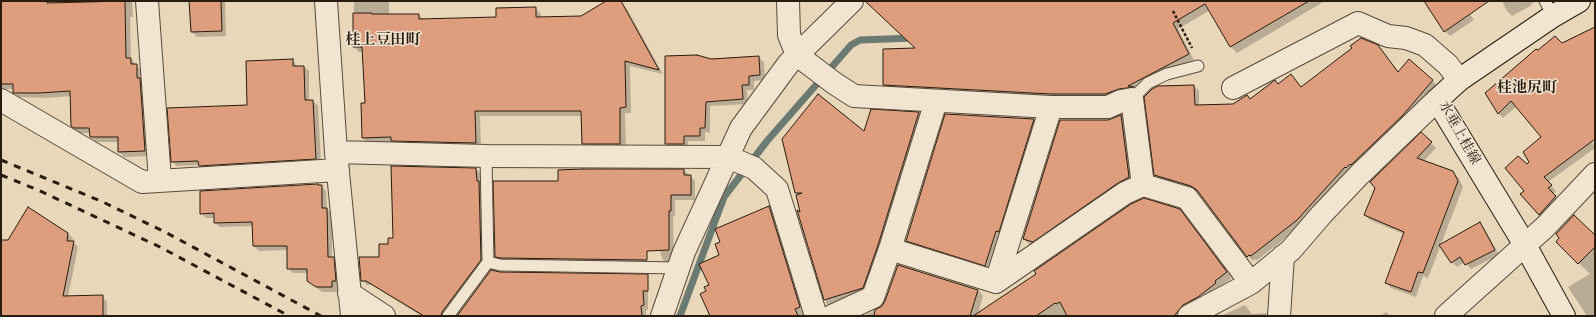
<!DOCTYPE html>
<html>
<head>
<meta charset="utf-8">
<style>
	body { margin:0 }
	#map { position:relative; width:1596px; height:317px; overflow:hidden; background:#e9d7b9; font-family:Alegreya,serif }
	canvas { display:block }
	.frame { position:absolute; inset:0; border:2px solid #271c0f; pointer-events:none }
</style>
</head>
<body>
<div id="map">
<canvas width="1596" height="317"></canvas>
<div class="frame"></div>
</div>
<script>
const ctx = document.querySelector('canvas').getContext('2d');
ctx.lineJoin = 'round';
function fillPath(path, color) { ctx.fillStyle = color; ctx.fill(path, 'evenodd'); }
const toPath = rows => new Path2D(rows.map(r => 'M' + r).join(''));
function strokePath(path, color, width, dash) { ctx.strokeStyle = color; ctx.lineWidth = width; ctx.lineCap = dash ? 'butt' : 'round'; ctx.setLineDash(dash || []); ctx.stroke(path); }
function write(font, color, halo, rows, align = 'center') {
  ctx.font = font + ' Alegreya,"Noto Serif JP",serif'; ctx.lineWidth = 3; ctx.setLineDash([]); ctx.textBaseline = 'middle'; ctx.strokeStyle = halo; ctx.fillStyle = color; for (const [text, x, y, turn = 0] of rows) {
    ctx.save(); ctx.translate(x, y); ctx.rotate((+turn || 0) * Math.PI / 180); ctx.textAlign = isNaN(turn) ? turn : align; if (halo) ctx.strokeText(text, 0, 0); ctx.fillText(text, 0, 0); ctx.restore();
  }
}
fillPath(toPath([
	[1,1,132,1,133,17,130,17,131,59,141,70,142,81,145,84,150,156,124,157,119,152,119,142,96,142,91,137,91,133,80,133,77,131,72,126,71,96,45,98,19,97,14,92,14,89,3,89,1,87],
	[190,1,225,1,226,36,197,37,192,32],
	[354,1,389,1,389,15,419,15,423,19,497,18,535,8,541,14,541,18,581,17,622,4,627,9,663,74,630,66,631,113,625,113,626,149,589,149,583,143,582,116,480,116,481,148,368,143,363,138,366,104,364,52,359,52,354,47],
	[886,1,1325,1,1237,53,1231,47,1210,10,1178,29,1194,60,1137,90,1112,100,890,91,884,85,917,49],
	[1425,1,1461,1,1474,20,1450,36,1445,31],
	[1502,1,1536,1,1531,4,1532,5,1512,16,1507,11],
	[1595,28,1595,139,1592,141,1595,148,1548,182,1556,191,1553,194,1560,202,1545,220,1521,194,1525,191,1527,165,1530,162,1542,137,1517,106,1503,118,1498,113,1562,44],
	[1383,52,1399,73,1432,80,1437,86,1302,225,1256,261,1255,259,1253,261,1248,256,1200,193,1197,191,1161,180,1155,175,1194,86,1199,91,1199,106,1234,105,1251,100,1278,85,1302,88],
	[758,57,764,62,765,80,754,81,754,90,747,90,748,104,710,106,710,133,705,132,705,141,688,141,688,149,671,149,666,144,711,60],
	[293,60,297,67,304,67,309,71,309,101,313,101,318,106,321,163,204,170,199,165,177,166,172,162,248,106],
	[872,111,919,113,924,118,868,293,832,310,827,305,798,213,802,215,799,195,796,193,865,133],
	[1121,116,1126,121,1134,182,1038,246,1029,244,1024,239,1108,120],
	[1034,120,1039,125,990,270,912,246,907,240],
	[1421,134,1436,148,1424,161,1452,172,1458,177,1463,187,1428,278,1423,276,1416,297,1391,288,1386,282,1404,234,1370,220,1365,215],
	[476,169,481,174,486,265,448,316,421,316,372,285,367,285,362,280,394,239],
	[684,170,695,181,695,200,675,200,675,216,673,216,674,261,669,265,663,260,647,217,647,265,501,261,496,256,559,182],
	[321,186,326,191,327,209,332,214,332,258,338,263,340,286,337,286,337,292,322,292,308,281,308,273,293,273,288,268,288,250,259,251,254,246,254,226,220,227,215,223,215,218,206,218,201,213],
	[769,208,774,213,806,316,704,316,759,295,720,255,721,243],
	[1185,216,1232,278,1219,287,1221,289,1183,316,863,316,883,306,898,266,978,290,983,296,978,314],
	[1480,224,1485,229,1499,255,1471,269,1465,262,1457,267,1452,262],
	[68,233,73,239,73,242,78,247,68,297,102,296,107,302,107,316,1,316,1,241],
	[1595,236,1595,316,1587,316,1568,287,1590,274,1557,242,1561,238],
	[500,273,648,281,648,310,646,310,646,316,458,316],
	[1245,305,1252,314,1266,313,1269,316,1221,316],
	[1386,312,1390,316,1381,316]
]), '#0003');
strokePath(toPath([
	[680,316,724,197,767,141,851,45,860,40,914,38]
]), '#6b7a72', 7);
const building = toPath([
	[1,1,47,1,47,3,125,1,126,58,131,58,131,64,137,64,137,78,140,78,145,151,118,152,118,137,90,137,89,128,74,128,71,126,70,91,39,93,13,93,13,84,1,84,1,1],
	[189,1,221,1,222,31,191,32,189,1],
	[606,1,621,1,659,70,625,61,626,107,620,108,620,144,582,144,581,111,475,111,476,143,391,141,391,137,362,138,361,103,365,103,362,47,353,47,353,13,372,13,372,14,419,14,419,19,496,17,496,8,536,7,536,17,581,16,606,1],
	[865,1,1309,1,1230,47,1205,4,1173,23,1189,54,1128,86,1134,87,1119,89,1105,94,1051,94,883,85,883,49,915,48,865,1],
	[1424,1,1489,1,1444,32,1424,1],
	[1595,27,1595,139,1544,177,1552,185,1548,188,1556,196,1539,215,1520,194,1524,191,1505,168,1518,156,1527,164,1529,162,1523,152,1541,137,1511,101,1498,114,1485,93,1536,49,1538,50,1555,36,1562,43,1595,27],
	[1361,38,1378,45,1398,72,1409,59,1433,80,1403,115,1351,165,1350,164,1346,168,1345,167,1297,220,1251,256,1249,255,1247,257,1197,190,1191,186,1154,175,1144,97,1152,89,1158,86,1194,85,1195,105,1233,104,1247,95,1250,99,1275,80,1278,84,1291,74,1301,87,1352,48,1350,46,1361,38],
	[697,55,711,59,759,56,760,75,749,76,749,85,742,85,743,99,706,102,705,128,700,128,700,136,684,136,684,144,665,144,665,56,697,55],
	[293,59,293,66,304,66,305,100,313,100,316,159,199,166,198,161,171,162,167,108,247,105,246,61,293,59],
	[818,94,864,131,871,109,919,112,878,245,863,288,824,300,797,210,800,212,796,195,802,193,795,193,782,139,818,94],
	[945,114,1034,119,999,232,996,231,985,266,906,241,945,114],
	[1121,115,1129,177,1118,183,1033,242,1023,239,1060,120,1108,120,1121,115],
	[1421,132,1432,142,1417,158,1453,171,1458,181,1423,273,1418,272,1411,292,1385,283,1404,232,1364,215,1375,188,1370,182,1421,132],
	[391,166,476,168,477,181,479,181,481,260,442,312,441,316,424,316,366,281,361,281,359,257,379,257,379,244,388,244,388,238,393,238,391,166],
	[583,169,684,169,684,175,691,175,691,195,671,195,671,211,669,211,669,250,647,251,647,260,501,258,495,257,493,181,558,181,558,170,583,169],
	[318,184,318,185,322,185,322,208,327,208,328,257,334,257,336,281,332,281,332,287,316,287,307,281,307,269,287,269,287,246,253,246,252,222,214,223,214,213,200,214,200,191,318,184],
	[1144,198,1180,209,1227,272,1215,281,1216,283,1198,297,1183,305,1174,316,1067,316,1060,302,1056,304,1055,303,1036,316,973,316,1036,274,1034,271,1131,204,1144,198],
	[769,206,800,307,795,309,798,316,710,316,700,294,706,291,704,287,709,285,699,264,719,255,715,244,720,242,715,229,769,206],
	[28,207,68,233,67,241,74,241,63,296,103,295,103,316,1,316,1,240,8,240,28,207],
	[1574,215,1595,235,1595,247,1578,264,1556,242,1559,238,1556,234,1574,215],
	[1480,222,1495,250,1465,265,1460,257,1451,263,1439,245,1480,222],
	[898,265,978,290,970,316,874,316,875,310,882,306,885,301,898,265],
	[491,270,500,272,648,274,648,291,643,291,644,305,641,306,642,316,457,316,491,270]
]);
fillPath(building, '#de9d7c');
strokePath(building, '#271c0f', 1);
const lane = toPath([
	[1545,1,1553,16],
	[1132,99,1148,83,1167,74,1198,66],
	[486,156,488,262,500,265,678,268],
	[448,316,488,262]
]);
const street = toPath([
	[147,1,160,180],
	[326,1,336,152,352,316],
	[788,1,789,35,797,55,834,83,854,96,1051,107,1108,107,1121,101,1132,99,1143,185],
	[1233,88,1358,23,1388,36,1406,38,1425,45,1448,65,1459,80],
	[1,100,142,182,338,170],
	[336,152,486,156,728,157,754,168,777,189,816,316],
	[890,249,996,282,1125,193,1143,185,1187,198,1251,283],
	[996,282,1051,107],
	[349,293,384,316],
	[662,316,684,252,741,128,789,63,852,1],
	[832,316,873,297,890,249,936,101],
	[1189,316,1251,283,1291,250,1322,214,1359,175,1437,100],
	[1279,316,1283,256],
	[1446,316,1545,227,1595,174]
]);
const secondary = toPath([
	[1564,316,1525,245,1437,100,1459,80,1553,16,1579,1]
]);
strokePath(lane, '#584b3a', 13);
strokePath(street, '#584b3a', 24);
strokePath(secondary, '#271c0f', 24);
strokePath(toPath([
	[1173,11,1192,48]
]), '#271c0f', 2.5, [3, 2]);
strokePath(lane, '#f1e5d2', 11);
strokePath(street, '#f1e5d2', 22);
strokePath(secondary, '#f1e5d2', 22);
strokePath(toPath([
	[1,160,103,202,165,232,321,316],
	[1,175,38,190,160,247,289,316]
]), '#271c0f', 3, [7, 7]);
write('14px', '#271c0f', '#f1e5d2', [
	["水垂上桂線",1459,133,61]
]);
write('bold 15px', '#271c0f', '#f1e5d2', [
	["桂上豆田町",383,40],
	["桂池尻町",1527,88]
]);
</script>
</body>
</html>
